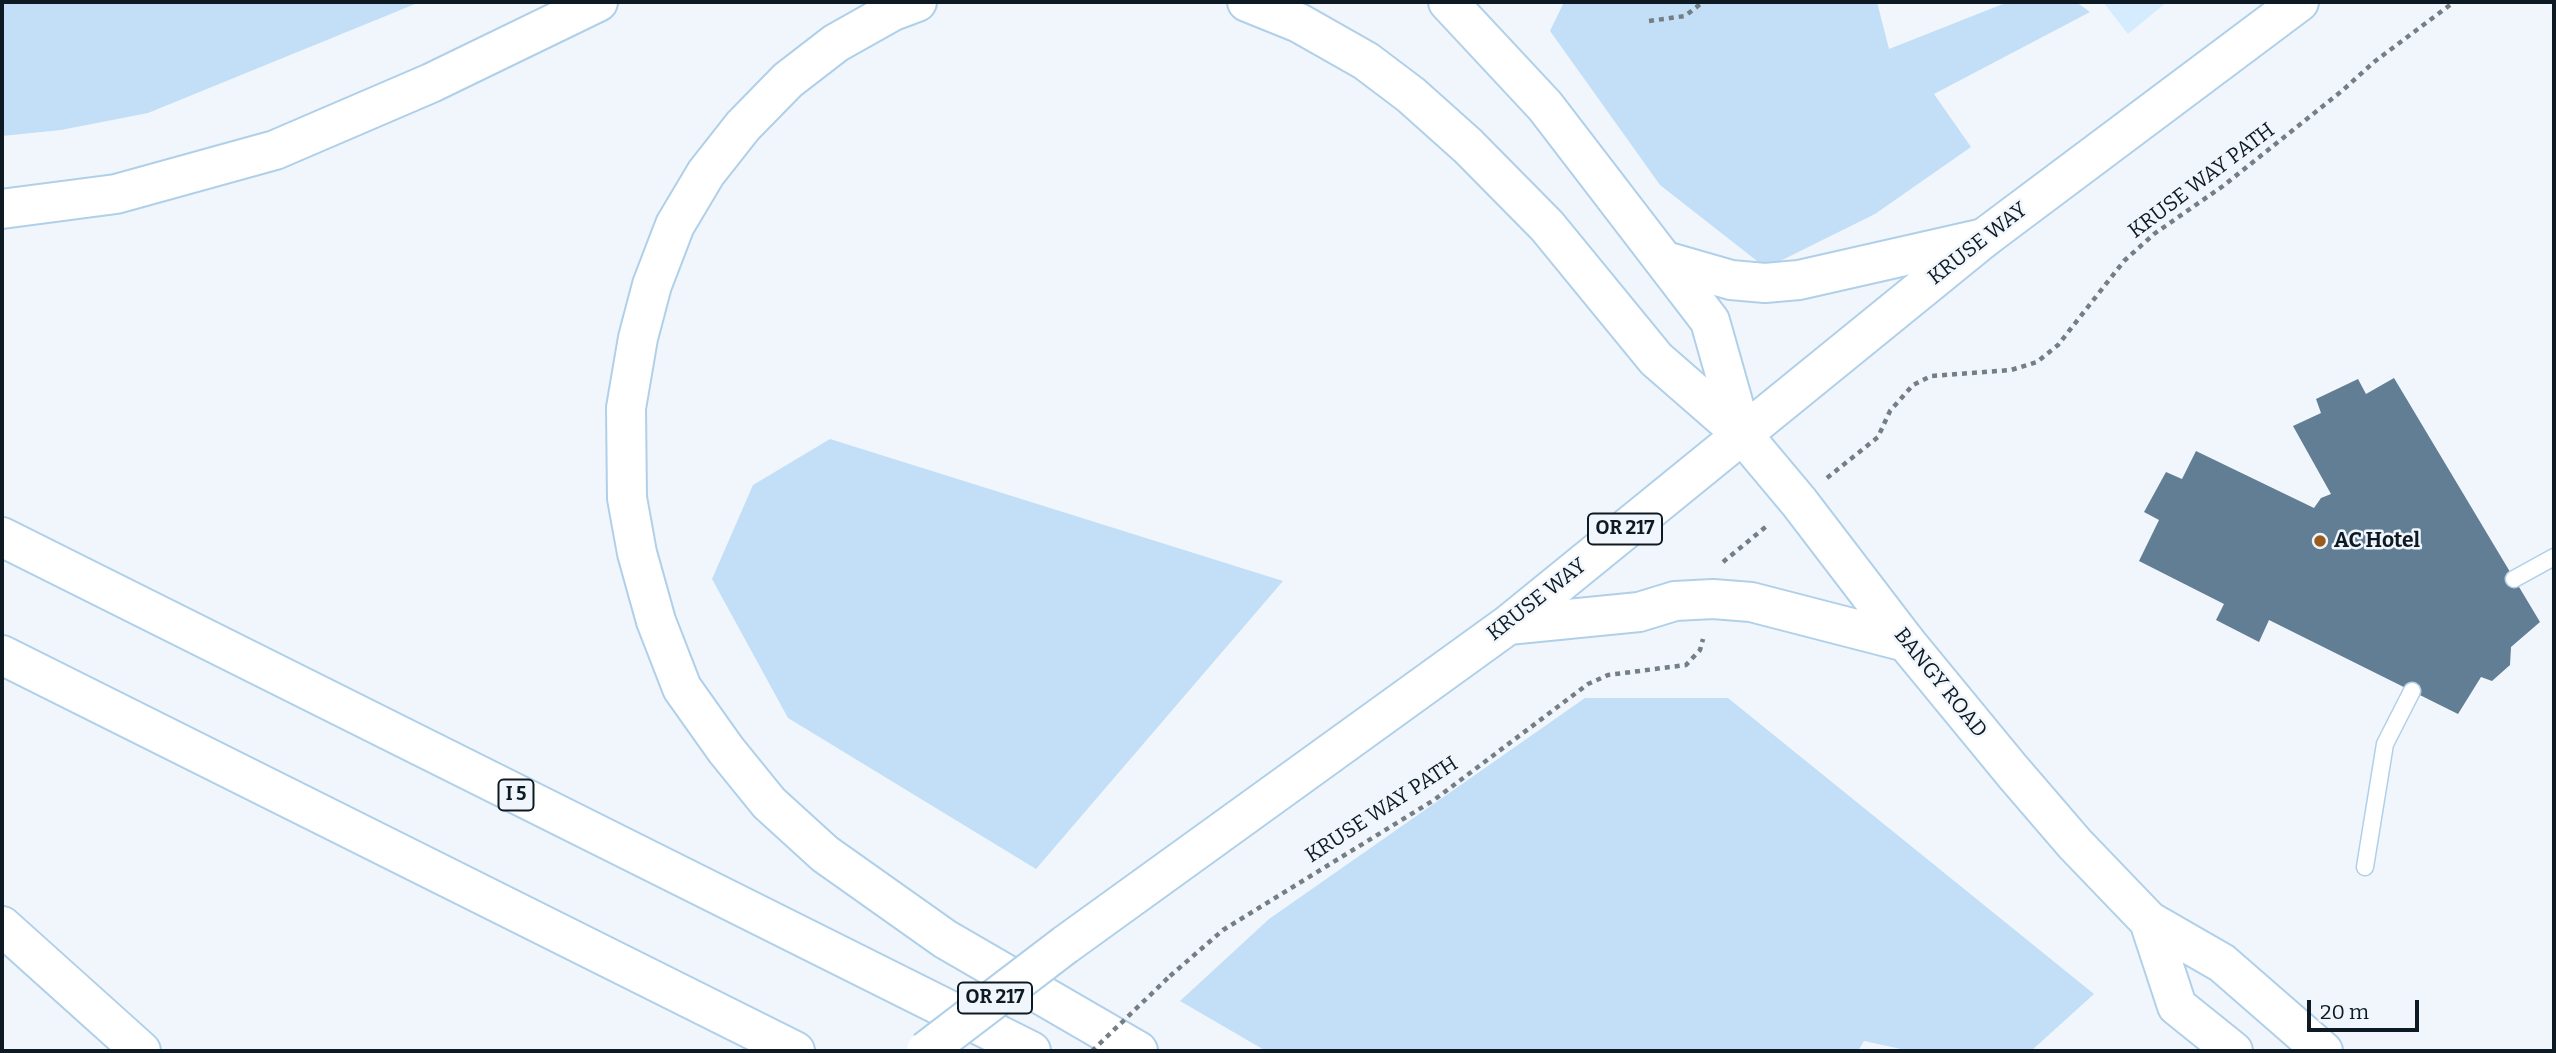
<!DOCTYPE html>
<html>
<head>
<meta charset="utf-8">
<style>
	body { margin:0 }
	#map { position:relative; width:2556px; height:1053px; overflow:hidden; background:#f0f6fc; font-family:Bitter,serif }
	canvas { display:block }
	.frame { position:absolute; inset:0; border:4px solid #0e1a23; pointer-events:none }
	.scale { position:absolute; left:2307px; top:1000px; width:112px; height:32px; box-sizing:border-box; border:4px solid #0e1a23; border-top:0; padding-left:9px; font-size:21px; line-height:24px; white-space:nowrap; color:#0e1a23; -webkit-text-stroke:5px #f0f6fc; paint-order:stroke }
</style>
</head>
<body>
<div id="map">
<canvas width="2556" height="1053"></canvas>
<div class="frame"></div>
<div class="scale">20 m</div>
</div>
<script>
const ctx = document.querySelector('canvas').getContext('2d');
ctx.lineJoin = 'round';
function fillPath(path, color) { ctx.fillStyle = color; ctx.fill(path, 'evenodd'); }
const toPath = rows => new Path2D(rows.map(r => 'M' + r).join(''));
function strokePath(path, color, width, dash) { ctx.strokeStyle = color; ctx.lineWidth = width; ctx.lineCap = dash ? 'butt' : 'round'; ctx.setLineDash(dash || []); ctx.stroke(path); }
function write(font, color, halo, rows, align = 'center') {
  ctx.font = font + ' Bitter,serif'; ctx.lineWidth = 5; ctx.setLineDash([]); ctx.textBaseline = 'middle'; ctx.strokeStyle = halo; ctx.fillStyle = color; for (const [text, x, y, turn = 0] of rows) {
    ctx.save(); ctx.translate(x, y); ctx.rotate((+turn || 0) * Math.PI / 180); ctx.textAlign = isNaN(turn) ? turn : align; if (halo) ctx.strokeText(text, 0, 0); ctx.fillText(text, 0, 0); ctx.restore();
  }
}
fillPath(toPath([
	[2103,2,2167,2,2128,34]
]), '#d5ecfe');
fillPath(toPath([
	[2,2,420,2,148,113,61,130,2,136],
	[1564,2,1877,2,1889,49,2008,2,2076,2,2090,12,1934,94,1971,147,1875,214,1766,268,1660,185,1550,31],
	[830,439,1283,581,1036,869,788,718,712,579,753,485],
	[1585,698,1728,698,2094,994,2031,1051,1910,1051,1864,1041,1858,1051,1266,1051,1180,1001,1269,919]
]), '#c2dff7');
fillPath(toPath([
	[2394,378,2540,622,2511,647,2510,665,2492,681,2481,677,2458,714,2269,620,2259,642,2216,620,2224,604,2139,561,2159,520,2144,512,2166,472,2182,479,2196,451,2314,508,2321,498,2331,494,2293,426,2321,413,2316,399,2358,379,2366,394]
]), '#617e95');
const lane = toPath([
	[2514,579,2554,557],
	[2365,867,2385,744,2412,691]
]);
const secondary = toPath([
	[1742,434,1799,502,1906,642,2013,772,2075,844,2149,921,2222,963,2323,1051],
	[2149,921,2177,1006,2233,1051]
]);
const primary = toPath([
	[1508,625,1639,612,1675,601,1713,599,1751,602,1906,642],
	[1065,945,1508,625,1984,238,2299,2]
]);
const highway = toPath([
	[917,2,893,11,836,43,788,80,743,126,706,173,675,225,652,285,638,338,626,408,627,498,637,553,656,621,682,688,726,750,769,803,825,854,945,939,1138,1051],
	[1247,2,1299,23,1366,61,1411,95,1468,146,1547,226,1656,359,1742,434],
	[1448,2,1545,106,1710,321,1742,434],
	[2,209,116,194,275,150,431,83,598,2],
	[1665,261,1731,280,1765,283,1799,280,1984,238],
	[2,537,1031,1051],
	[2,655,795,1051],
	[2,926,141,1051]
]);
strokePath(lane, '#b0d0e9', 19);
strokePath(secondary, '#b0d0e9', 42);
strokePath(primary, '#b0d0e9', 42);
strokePath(highway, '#b0d0e9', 42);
strokePath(toPath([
	[1649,21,1685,16,1703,2],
	[1827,478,1878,437,1890,411,1913,385,1931,376,2011,370,2037,362,2058,345,2124,261,2154,234,2223,186,2343,90,2374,62,2454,2],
	[1723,562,1768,525],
	[1170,976,1223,930,1434,800,1588,684,1608,675,1686,665,1700,650,1703,639]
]), '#747e85', 4.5, [5, 5]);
strokePath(lane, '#fff', 16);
strokePath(secondary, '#fff', 38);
strokePath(primary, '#fff', 38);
strokePath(highway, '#fff', 38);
const primaryBridge = toPath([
	[926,1051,1065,945]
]);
strokePath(primaryBridge, '#b0d0e9', 42, []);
strokePath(toPath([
	[1092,1051,1170,976]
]), '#747e85', 4.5, [5, 5]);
strokePath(primaryBridge, '#fff', 38);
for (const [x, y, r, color] of [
	[2320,541,7,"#985c1d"]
]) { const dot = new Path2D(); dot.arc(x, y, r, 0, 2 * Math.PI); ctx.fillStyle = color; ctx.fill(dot); strokePath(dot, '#f0f6fc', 2.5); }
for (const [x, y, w] of [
	[1625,529,74],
	[516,795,35],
	[995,998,74]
]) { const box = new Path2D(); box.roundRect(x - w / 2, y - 15.5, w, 31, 5); ctx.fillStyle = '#f0f6fc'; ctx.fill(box); strokePath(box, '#0e1a23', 2); }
write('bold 19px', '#0e1a23', null, [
	["OR 217",1625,529],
	["I 5",516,795],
	["OR 217",995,998]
]);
write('21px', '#0e1a23', '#f0f6fc', [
	["KRUSE WAY PATH",2202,181,-37],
	["KRUSE WAY",1978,244,-38],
	["KRUSE WAY",1537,600,-38],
	["BANGY ROAD",1940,683,51],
	["KRUSE WAY PATH",1382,810,-33]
]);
write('bold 21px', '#0e1a23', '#f0f6fc', [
	["AC Hotel",2334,541]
], 'left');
</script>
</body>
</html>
